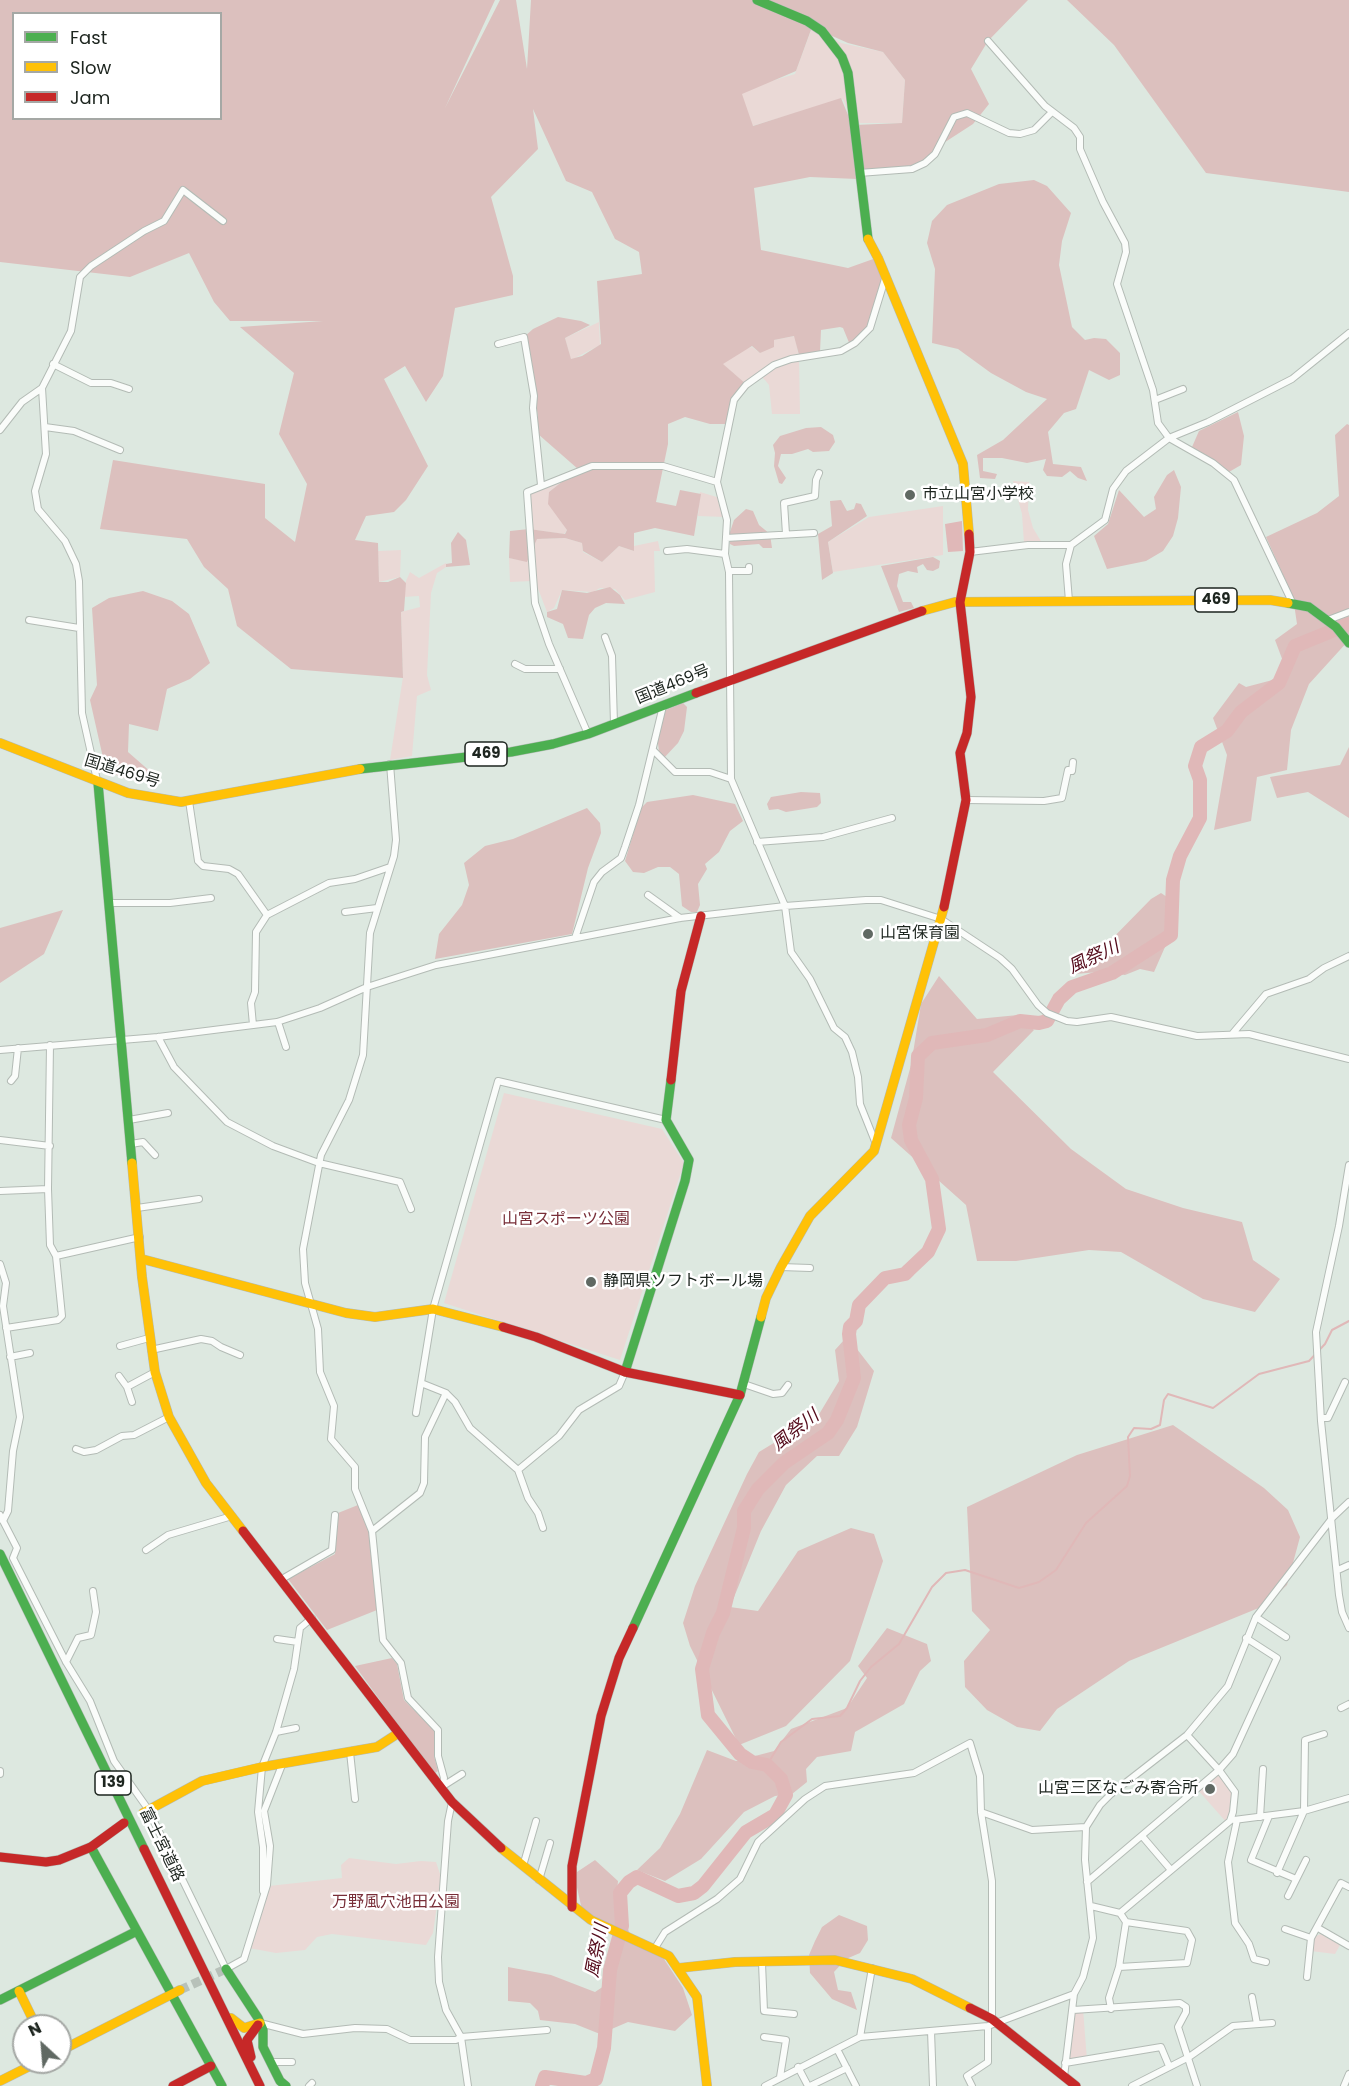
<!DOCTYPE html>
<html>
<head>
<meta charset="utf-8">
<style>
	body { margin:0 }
	#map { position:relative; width:1349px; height:2086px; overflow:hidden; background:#dde8e0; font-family:Poppins,sans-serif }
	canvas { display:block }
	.legend { position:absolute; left:12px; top:12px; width:210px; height:108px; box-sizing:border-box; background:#fff; border:2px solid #a5a8a5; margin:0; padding:8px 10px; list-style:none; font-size:18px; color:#1d251f }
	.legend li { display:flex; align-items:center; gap:12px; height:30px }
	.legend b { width:30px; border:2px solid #a5a8a5 }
	.north { position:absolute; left:12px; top:2014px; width:60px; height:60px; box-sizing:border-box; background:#fff; border:2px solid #a5a8a5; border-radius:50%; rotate:334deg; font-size:16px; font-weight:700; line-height:24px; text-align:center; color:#1d251f }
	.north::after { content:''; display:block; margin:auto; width:21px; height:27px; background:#606963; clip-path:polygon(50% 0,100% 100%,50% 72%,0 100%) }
</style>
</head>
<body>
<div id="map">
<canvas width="1349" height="2086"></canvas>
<ul class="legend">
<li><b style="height:8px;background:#4caf50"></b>Fast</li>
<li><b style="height:8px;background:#ffc107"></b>Slow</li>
<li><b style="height:8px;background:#c62828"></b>Jam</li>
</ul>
<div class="north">N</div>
</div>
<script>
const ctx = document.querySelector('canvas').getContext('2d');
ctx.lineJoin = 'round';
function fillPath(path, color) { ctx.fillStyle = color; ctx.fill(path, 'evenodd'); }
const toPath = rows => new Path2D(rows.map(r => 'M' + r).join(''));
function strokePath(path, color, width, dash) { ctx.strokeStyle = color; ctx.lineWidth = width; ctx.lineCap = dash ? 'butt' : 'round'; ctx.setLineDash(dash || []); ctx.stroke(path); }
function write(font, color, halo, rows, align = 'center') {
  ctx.font = font + ' Poppins,"Noto Sans JP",sans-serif'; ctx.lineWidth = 5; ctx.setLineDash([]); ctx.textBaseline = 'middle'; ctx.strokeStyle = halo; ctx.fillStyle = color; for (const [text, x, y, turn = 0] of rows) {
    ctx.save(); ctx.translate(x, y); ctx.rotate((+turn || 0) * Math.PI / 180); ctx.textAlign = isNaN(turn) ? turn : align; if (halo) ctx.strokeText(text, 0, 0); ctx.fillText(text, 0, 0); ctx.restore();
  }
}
fillPath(toPath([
	[813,25,841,43,883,52,905,80,902,123,853,123,843,99,752,126,739,91,795,74],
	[599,322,600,345,571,360,565,338],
	[795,336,799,358,800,414,772,414,769,385,765,380,759,375,746,384,722,364,742,350,752,347,760,353,774,340],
	[559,478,559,484,549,492,567,530,564,534,528,529,527,492],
	[1013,481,1029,482,1028,510,1033,528,1042,543,1024,543,1022,514],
	[700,492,720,498,726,517,698,516],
	[943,506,943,555,833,572,828,542,869,517],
	[565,538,582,543,583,552,602,562,619,546,634,551,634,546,658,541,660,551,654,551,655,592,625,600,615,589,600,588,593,592,562,590,554,608,547,612,537,586,531,581,510,582,509,558,527,561,537,539],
	[401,550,400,577,379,582,378,551],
	[446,563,446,567,437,573,431,593,427,675,431,690,417,696,412,756,390,760,403,677,401,612,420,607,419,596,403,597,406,581,410,572,419,578],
	[504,1093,662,1129,684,1163,620,1360,444,1303],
	[1219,1770,1235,1792,1233,1812,1227,1823,1197,1789],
	[349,1858,396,1864,421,1861,436,1862,441,1877,433,1933,426,1945,332,1934,317,1937,305,1950,276,1953,249,1948,269,1886,342,1878,341,1865],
	[1321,1934,1340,1945,1335,1954,1311,1951,1313,1937],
	[1083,2009,1087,2060,1065,2063,1073,2010]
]), '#ead9d6');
fillPath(toPath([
	[0,0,495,0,445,108,500,0,516,0,527,69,531,0,1028,0,988,41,971,69,989,104,973,124,939,146,919,164,892,169,858,169,855,125,902,123,905,80,883,52,848,43,812,27,796,71,742,94,753,126,841,98,853,127,857,179,810,177,754,188,761,250,848,268,876,258,885,279,870,328,850,345,843,328,840,327,821,330,820,352,799,355,794,336,774,340,774,347,760,353,752,346,723,364,746,384,734,400,728,424,710,424,685,417,668,424,668,444,656,502,676,506,680,490,701,494,694,536,655,528,634,533,634,551,619,546,602,562,583,551,582,543,565,538,537,539,527,562,509,558,510,531,529,529,565,534,567,530,548,504,549,492,578,469,538,434,535,427,538,416,524,337,533,329,558,317,581,321,590,325,565,338,571,359,582,356,601,344,597,281,642,274,639,252,615,239,592,192,566,181,533,109,538,149,491,197,513,276,513,295,455,308,443,376,426,402,405,366,384,379,428,466,406,500,394,512,366,516,355,540,378,543,379,582,388,582,400,577,406,583,404,611,401,612,403,678,291,669,237,626,228,589,204,567,187,539,100,529,113,460,265,484,265,518,295,542,307,484,279,434,294,373,240,327,323,321,230,321,214,302,189,253,130,277,0,262],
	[14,14,220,14,220,118,14,118],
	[1067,0,1349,0,1349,192,1206,173,1114,45],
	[1034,180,1047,186,1071,213,1062,241,1059,265,1072,327,1085,340,1094,338,1106,339,1120,353,1120,375,1109,380,1089,370,1076,409,1064,413,1048,432,1053,464,1081,467,1087,481,1078,478,1070,471,1062,477,1047,476,1043,470,1046,459,1027,463,1002,458,983,458,983,471,997,474,995,479,980,478,977,455,1003,440,1047,399,1026,392,991,373,958,349,932,343,935,269,927,243,932,221,947,205,999,184],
	[1238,412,1244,436,1241,465,1229,472,1192,447,1199,431],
	[1347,424,1349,425,1349,640,1309,684,1291,730,1287,770,1257,777,1251,821,1214,830,1227,755,1213,718,1239,683,1246,687,1280,678,1284,664,1275,640,1297,624,1293,597,1266,537,1317,513,1339,496,1335,435],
	[821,427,833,435,835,442,829,451,813,452,808,449,792,454,781,454,778,466,786,478,782,484,779,483,774,466,775,453,773,445,780,436,806,428],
	[1174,470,1181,487,1178,518,1173,536,1163,551,1146,561,1107,569,1094,536,1108,524,1119,490,1144,517,1156,509,1154,497,1167,475],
	[841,500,847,511,854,509,856,503,861,504,867,516,828,542,833,573,822,580,818,534,832,526,830,501],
	[746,509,753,511,759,525,770,534,772,548,763,548,759,544,734,546,730,544,730,532,734,520],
	[458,532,466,540,470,565,446,567,446,564,452,563,451,543],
	[933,557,940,561,939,568,933,571,927,570,923,564,917,567,918,573,908,571,899,574,897,586,903,602,911,602,914,608,899,612,881,566],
	[610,587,620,595,625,604,606,603,595,608,589,615,583,639,568,638,563,624,547,617,547,612,557,609,562,590,587,593],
	[143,591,172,601,189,614,210,663,190,679,167,689,158,731,129,724,128,752,152,773,129,780,106,771,90,700,97,685,92,608,109,598],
	[683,703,687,707,684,731,678,743,663,759,659,751,657,736,664,716,666,710],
	[1349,747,1349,818,1308,792,1277,798,1270,777,1340,765],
	[801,792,820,793,821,803,817,807,786,812,778,809,769,810,767,804,771,797],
	[693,795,735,804,743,821,730,831,719,852,705,864,707,869,698,884,700,905,697,912,691,912,682,906,679,874,670,867,658,867,644,873,633,872,625,861,641,808,647,802],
	[587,808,600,823,601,833,588,868,572,934,435,959,439,934,462,905,469,885,464,863,485,846,513,839],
	[1161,893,1167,897,1166,907,1176,922,1154,972,1140,969,1125,975,1099,972,1075,974,1076,964,1101,950,1151,899],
	[63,910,44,954,0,983,0,928],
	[939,976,977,1019,1018,1015,1034,1030,993,1072,1071,1149,1126,1189,1183,1208,1242,1222,1253,1260,1280,1279,1255,1312,1203,1299,1121,1252,1089,1250,1016,1261,977,1261,966,1205,891,1138,911,1065,921,1004],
	[844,1340,850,1340,874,1371,857,1427,839,1456,817,1456,786,1485,761,1531,730,1607,758,1611,798,1551,851,1528,874,1534,883,1561,850,1661,786,1726,739,1745,690,1646,683,1623,695,1586,747,1474,759,1452,818,1416,839,1381,835,1350],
	[1173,1425,1264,1488,1288,1510,1300,1537,1287,1585,1266,1605,1129,1661,1057,1709,1040,1731,1017,1727,987,1710,965,1687,964,1661,990,1630,972,1611,967,1507,1077,1455],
	[358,1505,370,1531,377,1610,327,1630,288,1579,335,1554,338,1513],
	[887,1628,927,1644,931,1661,920,1671,904,1704,855,1732,851,1751,817,1757,806,1769,807,1782,792,1794,775,1796,744,1812,701,1859,665,1881,637,1870,660,1848,680,1814,707,1750,736,1761,774,1751,791,1729,847,1708,867,1678,858,1666],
	[392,1658,397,1664,404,1700,435,1731,434,1756,438,1771,434,1774,355,1666],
	[595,1860,618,1881,616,1903,631,1936,664,1959,683,1988,692,2015,675,2031,628,2022,600,2034,575,2024,540,2020,538,2011,530,2003,508,2001,508,1967,551,1975,595,1992,610,1982,617,1942,607,1928,582,1910,574,1874],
	[839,1915,867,1926,868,1940,860,1953,846,1959,834,1972,838,1990,851,1992,857,2010,832,1999,810,1973,809,1955,815,1941,822,1927]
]), '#dcc0be');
fillPath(toPath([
	[962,521,963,551,948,552,945,524]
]), '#e0b8b8');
strokePath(toPath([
	[767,1765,781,1742,812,1719,840,1716,847,1708,860,1681,871,1667,899,1644,932,1587,946,1573,965,1570,1019,1588,1039,1582,1056,1570,1086,1523,1127,1486,1130,1476,1128,1437,1134,1428,1151,1429,1160,1425,1164,1400,1168,1394,1213,1408,1259,1374,1309,1361,1325,1344,1332,1330,1349,1321]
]), '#e0b8b8', 2);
strokePath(toPath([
	[542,2086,545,2077,586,2083,596,2079,604,2048,610,1970,622,1926,620,1893,629,1882,637,1877,678,1896,694,1893,703,1886,746,1832,775,1815,786,1795,781,1779,767,1765,752,1762,740,1754,708,1715,702,1669,713,1633,723,1613,744,1528,744,1511,758,1489,784,1463,828,1433,837,1420,854,1378,849,1334,850,1327,856,1321,859,1305,885,1278,905,1274,909,1270,928,1252,939,1229,932,1179,911,1140,909,1125,916,1098,918,1056,932,1043,987,1035,1020,1021,1039,1023,1047,1021,1059,999,1072,987,1112,973,1171,935,1173,880,1180,856,1200,818,1200,780,1195,766,1201,747,1227,731,1241,712,1279,683,1295,646,1349,624]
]), '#e0b8b8', 14);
strokePath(toPath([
	[180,1990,226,1969]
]), '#b7c1b9', 9, [9, 4.5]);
const street = toPath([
	[988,41,1045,106,1074,128,1080,137,1080,149,1103,202,1125,243,1126,252,1117,284,1153,390,1158,423,1169,438,1213,463,1234,480,1292,602],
	[859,173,912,169,925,163,935,154,954,117,967,113,1009,133,1020,134,1034,130,1052,112],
	[498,344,524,337,534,396,533,408,541,485],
	[53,364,91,383,111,383,129,389],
	[1155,400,1183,389],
	[45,427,74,431,120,450],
	[0,430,22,402,42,388],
	[786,534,784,503,815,496,816,480,819,473],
	[726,538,814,533],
	[667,551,687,549,725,554],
	[970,552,1028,545,1071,545],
	[729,571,749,571,749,567],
	[1069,601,1066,564,1071,545,1105,520,1113,489,1126,471,1169,438,1208,422,1292,379,1349,333],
	[29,620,79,628],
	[1328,620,1349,612],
	[605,637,612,656,614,724],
	[515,664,525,669,560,669],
	[588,734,549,644,535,603,527,492,592,466,663,466,717,482],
	[653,750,675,772,710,772,731,779],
	[97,780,82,713,79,581,76,564,65,541,38,509,35,491,46,454,42,388,71,331,80,277,91,266,144,231,164,221,183,190,223,221],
	[966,800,1044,801,1062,798,1068,770,1072,771,1073,762],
	[189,801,198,861,203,866,229,869,238,874,267,915,256,932,255,992,251,1003,253,1025],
	[757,842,823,837,892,818],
	[648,895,680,918],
	[110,903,170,903,211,898],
	[345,912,377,908],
	[267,915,329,883,355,879,390,867],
	[575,938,594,882,602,872,621,858,625,847,639,805,663,706],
	[278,1022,286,1047],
	[1233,1033,1266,994,1309,979,1324,968,1349,956],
	[158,1037,174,1067,227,1122,273,1146,319,1163,400,1182,411,1209],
	[0,1050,158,1037,277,1022,320,1008,367,987,436,965,680,918,785,906,866,900,881,900,941,919,1000,958,1012,969,1038,1005,1047,1013,1067,1021,1077,1022,1111,1017,1197,1036,1249,1034,1349,1059],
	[11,1081,15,1076,18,1048],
	[129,1120,168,1113],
	[0,1140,50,1146],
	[131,1144,143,1142,155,1155],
	[876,1144,860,1104,858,1077,852,1052,845,1037,834,1028,810,979,791,952,785,906,731,779,729,572,725,554,727,520,717,482,734,400,746,385,774,365,791,359,841,351,855,343,870,328,885,279],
	[1349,1165,1339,1226,1316,1332,1321,1421,1339,1595,1342,1612,1349,1628],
	[0,1191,48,1189],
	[137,1208,199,1199],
	[56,1256,140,1237],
	[0,1264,6,1283,3,1306,20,1417,13,1451,8,1511,3,1521],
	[781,1267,810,1268],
	[6,1328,58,1320,62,1316,56,1256,50,1245,48,1189,50,1045],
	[120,1346,149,1338],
	[151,1350,201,1339,212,1341,221,1347,240,1355],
	[10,1357,30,1353],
	[119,1376,127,1387],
	[421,1383,446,1393,455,1402,470,1428,518,1470,559,1436,579,1410,619,1386,625,1372],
	[744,1384,773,1394,782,1393,788,1385],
	[132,1402,127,1387,155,1372],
	[416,1413,433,1309,498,1081,666,1120],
	[1321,1418,1328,1418,1345,1382],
	[76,1449,84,1452,96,1450,122,1436,134,1435,169,1417],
	[518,1470,528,1498,538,1513,543,1528],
	[0,1515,17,1548,13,1558,66,1662,90,1701,114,1761,148,1809,226,1969,244,1959,267,1885,270,1846,264,1811,282,1765],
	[372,1531,355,1489,355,1467,331,1439,334,1406,320,1372,318,1329,305,1283,303,1249,321,1155,349,1100,363,1055,370,933,394,856,396,840,390,764],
	[146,1550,168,1535,232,1516],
	[1338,1570,1349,1565],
	[282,1579,332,1550,335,1515],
	[1256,1617,1286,1637],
	[277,1639,298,1642],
	[66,1662,78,1638,91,1635,96,1612,93,1591],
	[1341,1708,1349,1704],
	[276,1732,296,1728],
	[350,1752,355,1799],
	[0,1771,0,1774],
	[443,1786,462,1774],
	[442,1789,444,1778,438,1756,438,1730,408,1698,401,1663,383,1640,372,1531,420,1493,424,1483,425,1437,446,1393],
	[452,1802,448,1821,438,1957,439,1982,446,2010,461,2037,468,2086],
	[981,1812,1032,1830,1086,1827],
	[1269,1816,1251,1860,1296,1879],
	[1260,1817,1263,1769],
	[1234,1820,1304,1811,1349,1798],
	[1237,1820,1228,1862,1235,1923,1249,1944,1254,1959,1266,1962],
	[1142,1836,1171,1870],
	[523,1866,536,1821],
	[1277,1873,1304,1811,1305,1740,1324,1734],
	[539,1880,550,1843],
	[1087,1882,1219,1770,1233,1754,1277,1658,1246,1638],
	[263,1891,263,1847,258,1812,262,1767,276,1732,294,1669,300,1628,312,1618],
	[1288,1896,1306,1860],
	[1091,1906,1120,1913],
	[1318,1928,1349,1946],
	[1285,1929,1311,1938],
	[655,1948,665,1932,717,1899,740,1879,758,1842,805,1799,825,1786,914,1773,970,1743,980,1776,981,1812,992,1881,992,2019],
	[762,1963,764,2011,794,2014],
	[1119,1967,1187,1963,1192,1940,1187,1931,1126,1922],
	[1307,1977,1311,1938,1341,1883,1349,1887],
	[1252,1997,1257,2024],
	[1111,2009,1109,1998,1119,1967,1126,1922,1120,1913,1230,1821,1233,1812,1235,1792,1219,1770,1187,1735],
	[1073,2010,1180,2003,1186,2007,1186,2012,1178,2027,1197,2086],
	[260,2023,303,2034,355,2028,387,2029,410,2040,456,2040,461,2037,547,2030],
	[931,2031,933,2086],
	[764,2037,786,2040,780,2077],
	[860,2037,872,1968],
	[837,2049,856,2086],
	[271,2062,292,2062],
	[1065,2063,1161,2047,1169,2066],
	[798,2067,808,2086],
	[1064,2077,1074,1994,1083,1977,1093,1938,1085,1860,1086,1827,1100,1805,1111,1794,1187,1735,1228,1686,1256,1617,1333,1517,1349,1502],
	[309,2086,312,2083],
	[765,2086,860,2037,988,2026,1074,1994],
	[810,2086,847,2068],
	[972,2086,967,2076,988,2062,988,2026],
	[1132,2086,1189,2057,1233,2026,1272,2023],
	[1344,2086,1349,2074]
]);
const fast = toPath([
	[757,0,807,21,822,31,842,57,848,73,868,239],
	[1288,603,1309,607,1336,627,1349,643],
	[360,769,511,752,553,744,588,734,696,693],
	[98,783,132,1163],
	[625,1372,685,1181,689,1160,666,1120,671,1080],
	[0,1554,144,1849],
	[633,1628,740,1395,761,1317],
	[91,1847,222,2086],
	[226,1969,258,2018,263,2030,263,2047,280,2081,286,2086],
	[0,2000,137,1931]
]);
const slow = toPath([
	[868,239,878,258,963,464,969,534],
	[922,611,955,602,1270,600,1288,603],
	[0,743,128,793,181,802,360,769],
	[132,1163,142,1277,155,1372,169,1417,206,1483,243,1531],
	[142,1259,346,1313,375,1317,433,1309,503,1327],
	[761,1317,766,1298,781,1267,810,1216,874,1151,944,907],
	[143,1813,202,1781,262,1767,377,1747,397,1734],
	[501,1848,591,1920,669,1956,697,1997,707,2086],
	[679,1968,735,1962,835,1960,912,1979,970,2008],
	[19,1991,36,2026],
	[231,2018,244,2028,260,2023],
	[60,2051,180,1990],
	[0,2081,38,2062]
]);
const jam = toPath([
	[696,693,922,611],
	[944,907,966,800,960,753,967,733,971,697,960,602,970,552,969,534],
	[671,1080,681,991,701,916],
	[503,1327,536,1337,625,1372,740,1395],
	[243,1531,452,1802,501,1848],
	[144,1849,260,2086],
	[0,1857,46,1862,59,1860,91,1847,124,1823],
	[572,1907,572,1866,601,1716,619,1658,633,1628],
	[970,2008,992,2019,1076,2086],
	[251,2057,247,2040,258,2025],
	[173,2086,211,2066]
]);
strokePath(street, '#b3bbb5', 8);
strokePath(fast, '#b3bbb5', 10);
strokePath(slow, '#b3bbb5', 10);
strokePath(jam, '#b3bbb5', 10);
strokePath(street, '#fafcfa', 6);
strokePath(fast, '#4caf50', 9);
strokePath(slow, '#ffc107', 9);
strokePath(jam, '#c62828', 9);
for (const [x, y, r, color] of [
	[910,495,6,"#606963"],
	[868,934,6,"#606963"],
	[591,1282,6,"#606963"],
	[1210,1789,6,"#606963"]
]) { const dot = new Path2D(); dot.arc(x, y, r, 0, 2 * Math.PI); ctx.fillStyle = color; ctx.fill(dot); strokePath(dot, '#fff', 2); }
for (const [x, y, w] of [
	[1216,600,42],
	[486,754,42],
	[113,1783,36]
]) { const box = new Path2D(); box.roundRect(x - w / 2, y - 12, w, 24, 4.5); ctx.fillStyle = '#fff'; ctx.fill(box); strokePath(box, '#1d251f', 1.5); }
write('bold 15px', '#1d251f', null, [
	["469",1216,600],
	["469",486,754],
	["139",113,1783]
]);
write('16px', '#1d251f', '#fff', [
	["市立山宮小学校",922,495],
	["山宮保育園",880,934],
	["静岡県ソフトボール場",603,1282],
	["山宮三区なごみ寄合所",1198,1789,"right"]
], 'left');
write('16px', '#1d251f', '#fff', [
	["国道469号",673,685,-22],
	["国道469号",122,772,17],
	["富士宮道路",161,1845,64]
]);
write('16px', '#782e38', '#fff', [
	["山宮スポーツ公園",566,1220],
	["万野風穴池田公園",396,1903]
]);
write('italic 18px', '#540b1b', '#fff', [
	["風祭川",1094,958,-25],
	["風祭川",796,1431,-38],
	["風祭川",598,1951,-79]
]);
</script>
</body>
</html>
